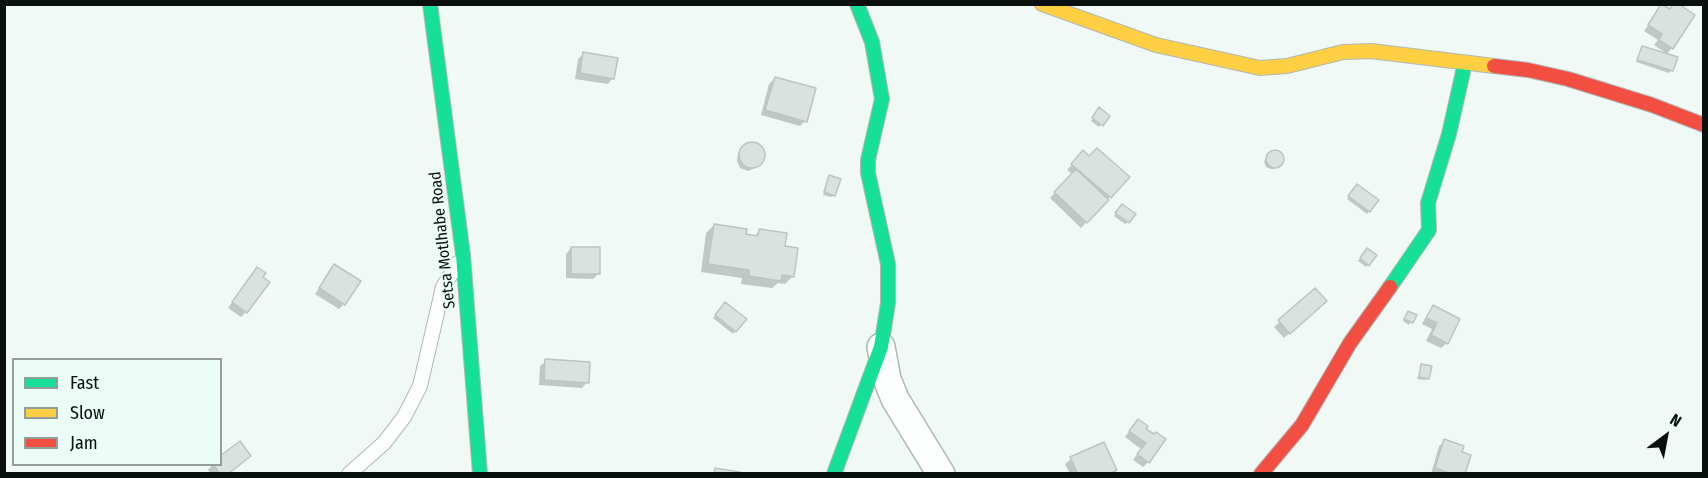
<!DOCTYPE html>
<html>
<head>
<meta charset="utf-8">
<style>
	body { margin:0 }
	#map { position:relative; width:1708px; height:478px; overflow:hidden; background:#f0f9f6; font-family:"Fira Sans Condensed",sans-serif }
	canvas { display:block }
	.frame { position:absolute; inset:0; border:6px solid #090f0c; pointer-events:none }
	.legend { position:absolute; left:12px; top:358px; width:210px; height:108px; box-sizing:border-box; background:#ecfdf7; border:2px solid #919e99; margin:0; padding:8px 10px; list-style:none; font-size:18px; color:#090f0c }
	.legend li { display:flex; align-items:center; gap:12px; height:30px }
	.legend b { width:30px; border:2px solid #919e99 }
	.north { position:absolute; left:1636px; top:406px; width:60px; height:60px; -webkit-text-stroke:4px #ecfdf7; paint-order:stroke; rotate:32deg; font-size:16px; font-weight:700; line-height:24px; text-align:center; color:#090f0c }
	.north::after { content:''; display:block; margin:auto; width:21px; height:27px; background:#090f0c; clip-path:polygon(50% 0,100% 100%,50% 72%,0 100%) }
</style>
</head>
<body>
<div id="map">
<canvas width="1708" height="478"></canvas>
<div class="frame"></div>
<ul class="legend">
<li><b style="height:8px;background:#16e098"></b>Fast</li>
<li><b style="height:8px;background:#ffcf43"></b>Slow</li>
<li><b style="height:8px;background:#f24e42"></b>Jam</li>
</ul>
<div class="north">N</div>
</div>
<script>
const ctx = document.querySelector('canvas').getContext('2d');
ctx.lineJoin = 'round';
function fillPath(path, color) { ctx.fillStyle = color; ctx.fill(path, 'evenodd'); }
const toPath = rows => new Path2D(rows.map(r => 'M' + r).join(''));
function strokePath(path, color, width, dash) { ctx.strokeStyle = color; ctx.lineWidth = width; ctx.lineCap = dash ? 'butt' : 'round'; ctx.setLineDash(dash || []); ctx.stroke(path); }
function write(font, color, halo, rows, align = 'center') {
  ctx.font = font + ' "Fira Sans Condensed",sans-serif'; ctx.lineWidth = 4.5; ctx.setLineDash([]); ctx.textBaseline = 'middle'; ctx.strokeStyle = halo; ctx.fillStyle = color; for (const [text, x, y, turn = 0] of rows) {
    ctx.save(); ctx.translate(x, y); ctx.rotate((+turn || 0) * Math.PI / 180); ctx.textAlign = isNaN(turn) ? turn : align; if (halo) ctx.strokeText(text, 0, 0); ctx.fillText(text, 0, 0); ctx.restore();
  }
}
fillPath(toPath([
	[1674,4,1672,48,1667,54,1654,45,1658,40,1644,31,1662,5,1669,10],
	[1642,47,1672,70,1669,73,1636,62],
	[583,54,613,78,608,84,575,79,578,59],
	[775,78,805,121,800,126,761,115,769,84],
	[1097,112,1108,116,1099,127,1091,121],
	[748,144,759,146,764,156,759,166,748,171,740,168,737,161,738,153],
	[1275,151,1280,152,1283,159,1275,169,1271,169,1266,167,1264,162,1266,157],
	[1078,158,1089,158,1128,177,1081,228,1050,198,1072,174,1067,170],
	[830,177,834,195,831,197,823,195],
	[1355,188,1377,201,1367,214,1347,199],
	[1120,208,1128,222,1125,224,1114,216],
	[714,225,754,237,759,231,783,247,793,276,785,284,778,283,772,288,741,284,742,278,701,272,706,233],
	[571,248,598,274,593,279,566,278,566,254],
	[1365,252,1368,265,1366,267,1358,261],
	[334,266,344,304,339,309,315,294],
	[257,269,246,312,241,317,228,308],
	[1315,290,1320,307,1284,338,1274,327],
	[723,307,735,331,733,334,713,318],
	[1433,307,1447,343,1441,348,1426,341,1432,329,1422,324,1428,313],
	[1406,315,1411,322,1409,325,1403,321],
	[546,361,587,382,582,388,539,385,540,366],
	[1422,366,1428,378,1425,380,1417,379],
	[1133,426,1144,429,1154,436,1148,462,1143,467,1133,460,1141,449,1125,437],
	[1445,441,1460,453,1463,474,1431,474,1439,446],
	[1071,459,1115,470,1111,474,1070,474,1065,464],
	[213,464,220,464,228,474,211,474,208,470]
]), '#0003');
const building = toPath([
	[1661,4,1670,9,1673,4,1679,4,1695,15,1673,49,1659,40,1662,34,1648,25,1661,4],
	[1642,46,1678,57,1673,71,1637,60,1642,46],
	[583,52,618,58,614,79,580,73,583,52],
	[775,77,816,88,807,122,765,110,775,77],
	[1099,107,1110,116,1103,126,1092,118,1099,107],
	'739 155a13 13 0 1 1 26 0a13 13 0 1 1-26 0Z',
	[1097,148,1130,177,1111,198,1071,164,1083,150,1089,156,1097,148],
	'1266 159a9 9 0 1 1 18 0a9 9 0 1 1-18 0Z',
	[1076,169,1109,200,1087,223,1054,192,1076,169],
	[829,175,841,179,835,196,824,192,829,175],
	[1357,184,1379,200,1370,212,1348,196,1357,184],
	[1122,204,1136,214,1129,223,1115,213,1122,204],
	[714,224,747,229,746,234,758,236,759,229,787,233,785,246,798,248,794,277,782,275,781,281,749,276,749,270,708,264,714,224],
	[571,247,600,247,600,274,571,274,571,247],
	[1367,248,1377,255,1369,266,1360,258,1367,248],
	[334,264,361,281,345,305,319,288,334,264],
	[257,267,266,273,263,277,270,282,247,313,232,302,257,267],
	[1315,288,1327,301,1290,334,1278,320,1315,288],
	[725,302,747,319,736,332,715,315,725,302],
	[1433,305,1460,319,1448,344,1431,335,1437,323,1426,318,1433,305],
	[1408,311,1417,315,1413,323,1404,319,1408,311],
	[545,359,590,362,589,383,544,380,545,359],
	[1421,364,1432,366,1429,379,1419,377,1421,364],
	[1138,419,1148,426,1146,429,1154,434,1156,432,1166,439,1149,463,1137,454,1146,443,1129,431,1138,419],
	[1444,439,1464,446,1462,452,1471,455,1465,474,1452,474,1435,468,1444,439],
	[240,441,251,456,228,474,220,474,213,464,220,464,220,456,240,441],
	[1104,442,1117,470,1109,474,1078,474,1070,457,1104,442],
	[715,468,740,472,740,474,714,474,715,468]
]);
fillPath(building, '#dae1de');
strokePath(building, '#bdc4c2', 1.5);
const lane = toPath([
	[349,474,384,443,404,417,420,386,443,287,458,263]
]);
const street = toPath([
	[881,347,887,379,895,399,941,474]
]);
const fast = toPath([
	[430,4,463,255,480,474],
	[1390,287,1429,230,1428,203,1449,134,1465,63],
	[834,474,881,347,888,303,888,264,868,173,868,160,882,99,872,42,857,4]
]);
const slow = toPath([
	[1042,4,1156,45,1260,68,1287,66,1343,52,1371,51,1494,66]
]);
const jam = toPath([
	[1494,66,1528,70,1568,79,1652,105,1704,125],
	[1261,474,1302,425,1350,343,1390,287]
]);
strokePath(lane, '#b0b8b5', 16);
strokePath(street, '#b0b8b5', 30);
strokePath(fast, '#b0b8b5', 16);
strokePath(slow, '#b0b8b5', 16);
strokePath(jam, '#b0b8b5', 16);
strokePath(lane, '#fdfefe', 14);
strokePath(street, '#fdfefe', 27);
strokePath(fast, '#16e098', 14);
strokePath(slow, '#ffcf43', 14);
strokePath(jam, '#f24e42', 14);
write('16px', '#090f0c', '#ecfdf7', [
	["Setsa Motlhabe Road",443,240,-96]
]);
</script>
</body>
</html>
